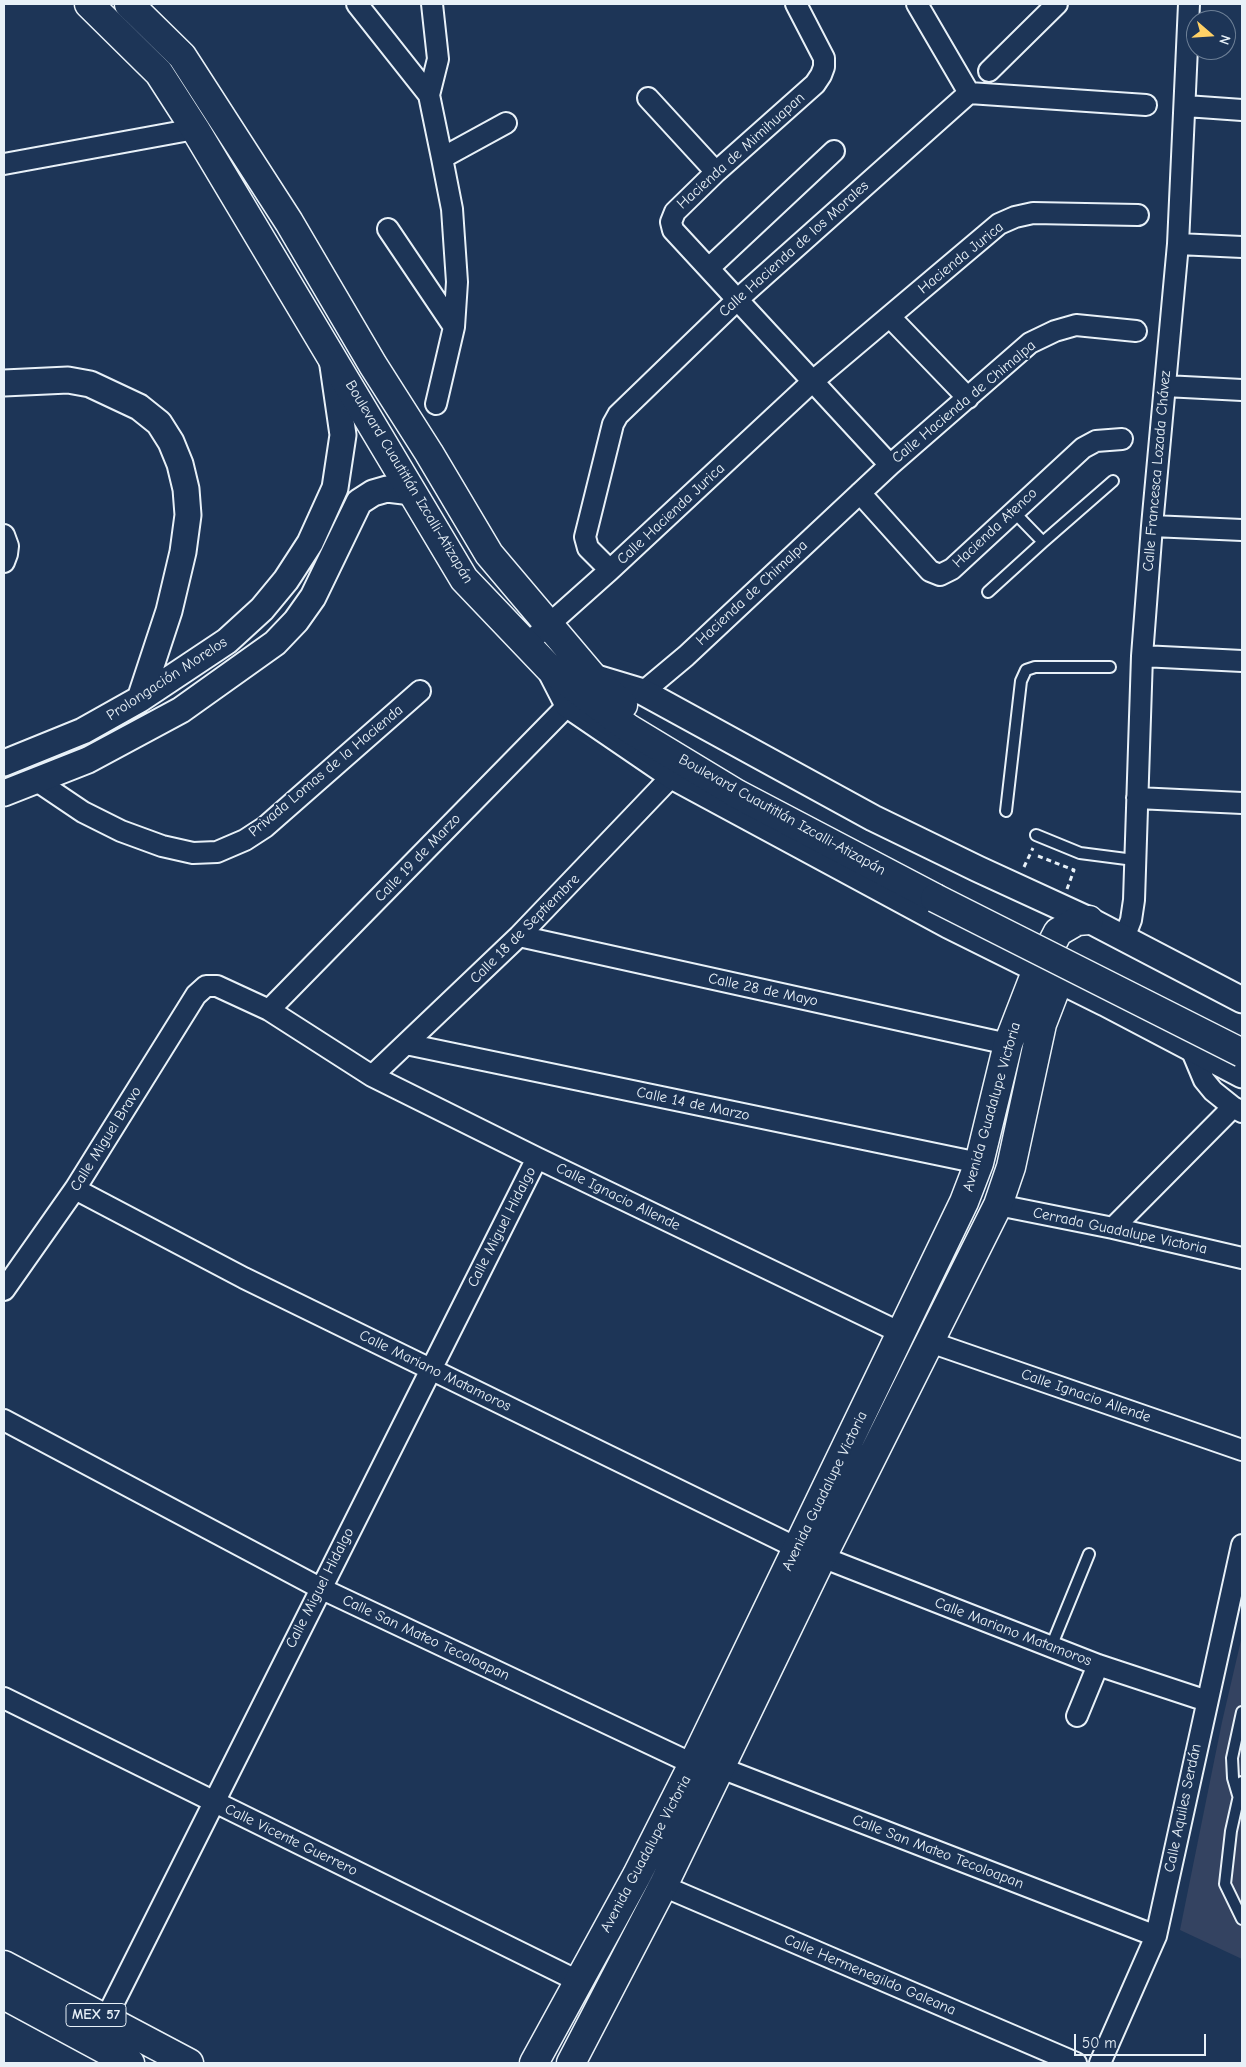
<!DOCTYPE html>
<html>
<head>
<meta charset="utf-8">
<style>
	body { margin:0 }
	#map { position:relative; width:1246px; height:2067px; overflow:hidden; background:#1d3557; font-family:"Comic Neue",sans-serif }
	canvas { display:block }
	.frame { position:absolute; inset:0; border:5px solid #e8f1f8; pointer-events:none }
	.north { position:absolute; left:1186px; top:10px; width:50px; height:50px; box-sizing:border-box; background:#1d3557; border:1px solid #6e8097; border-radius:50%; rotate:109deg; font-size:14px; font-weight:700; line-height:20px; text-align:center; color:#e8f1f8 }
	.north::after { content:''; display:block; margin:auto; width:18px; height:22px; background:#ffd166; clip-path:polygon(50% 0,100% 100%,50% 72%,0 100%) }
	.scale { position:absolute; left:1074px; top:2034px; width:132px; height:22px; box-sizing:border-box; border:2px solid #e8f1f8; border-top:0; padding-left:6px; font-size:15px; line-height:18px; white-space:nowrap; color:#e8f1f8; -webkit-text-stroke:4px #1d3557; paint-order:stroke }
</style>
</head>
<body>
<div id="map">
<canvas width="1246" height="2067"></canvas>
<div class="frame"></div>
<div class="north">N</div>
<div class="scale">50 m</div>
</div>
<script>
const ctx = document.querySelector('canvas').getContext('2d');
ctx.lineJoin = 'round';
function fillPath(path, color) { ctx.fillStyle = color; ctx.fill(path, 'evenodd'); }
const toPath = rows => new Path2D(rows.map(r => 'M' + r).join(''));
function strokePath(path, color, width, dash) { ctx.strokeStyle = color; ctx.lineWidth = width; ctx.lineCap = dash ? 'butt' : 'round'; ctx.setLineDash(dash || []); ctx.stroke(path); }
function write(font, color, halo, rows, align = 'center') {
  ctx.font = font + ' "Comic Neue",sans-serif'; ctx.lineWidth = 4; ctx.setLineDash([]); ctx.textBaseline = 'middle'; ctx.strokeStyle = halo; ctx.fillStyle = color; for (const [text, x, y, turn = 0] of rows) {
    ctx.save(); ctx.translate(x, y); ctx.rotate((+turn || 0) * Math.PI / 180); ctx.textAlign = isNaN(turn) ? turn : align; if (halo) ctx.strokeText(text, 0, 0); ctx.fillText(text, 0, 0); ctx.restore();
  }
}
fillPath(toPath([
	[1242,1636,1242,1959,1180,1930,1222,1722]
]), '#344361');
const service = toPath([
	[1013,511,1043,542],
	[988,592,1043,542,1113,481],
	[1006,811,1021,681,1026,670,1035,667,1110,667],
	[1036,835,1080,853,1134,860],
	[1051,1647,1089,1554],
	[1242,1782,1231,1831,1225,1884,1242,1919],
	[1238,1795,1233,1778,1232,1758,1242,1712]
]);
const minor = toPath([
	[357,4,429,95,442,158,452,209,457,282,454,327,436,404],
	[796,4,824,58,824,67,821,75,815,84,716,172,675,212,671,222,673,230,890,465],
	[917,4,969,93],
	[989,71,1057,4],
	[429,95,438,59,432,4],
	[648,98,716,172],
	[1186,106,1242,110],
	[442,158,506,123],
	[4,164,195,129],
	[388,229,454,327],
	[1178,244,1242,247],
	[709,268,834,151],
	[890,317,968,398],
	[1165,386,1242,390],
	[860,493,930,571,940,575,952,569,1083,448,1096,441,1122,439],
	[1152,526,1242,530],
	[4,535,8,546,7,554,4,562],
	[610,570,588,548,585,537,613,424,618,415,738,299,969,93,1146,105],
	[527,644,610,570,813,381,999,224,1015,217,1033,213,1138,215],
	[1142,656,1242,661],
	[643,692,686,656,890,465,1030,343,1055,331,1076,325,1136,331],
	[37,781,83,812,121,831,162,846,193,853,217,852,245,840,265,827,420,691],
	[1137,798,1242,803],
	[519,936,1008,1044],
	[1124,938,1131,920,1134,900,1142,656,1152,526,1178,244,1189,4],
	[269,1010,568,705],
	[406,1044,979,1163],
	[1191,1049,1204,1080,1213,1091,1233,1107,1242,1112],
	[372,1076,519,936,672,776],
	[75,1189,244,1278,797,1548],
	[998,1205,1113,1228,1242,1258],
	[1113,1228,1233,1107],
	[4,1290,75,1189,196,995,206,986,217,986,269,1010,372,1076,537,1158,901,1333],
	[930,1342,1242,1450],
	[4,1420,320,1588,693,1764],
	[822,1557,1098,1665,1207,1701],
	[4,1698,578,1981],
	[1077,1716,1098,1665],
	[721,1768,1156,1936],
	[663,1886,1076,2063],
	[105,2020,537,1158],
	[1100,2063,1156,1936,1242,1545]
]);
const tertiary = toPath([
	[4,383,68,380,90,384,139,407,159,423,171,442,180,464,186,489,188,515,183,552,169,611,140,699],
	[549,668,568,705,672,776,948,925,1105,1003,1242,1075],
	[593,677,643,692,873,818,978,869,1089,920,1242,1000],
	[4,763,83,731,140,699,227,641,262,609,286,580,310,543,335,488,343,435,332,359],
	[4,793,88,760,181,710,275,643,296,621,313,597,359,502,373,493,387,489,412,492]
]);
const secondary = toPath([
	[89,4,159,73,195,129,464,579,549,668,628,728,737,794,935,898],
	[129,4,182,56,289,222,373,365,429,453,489,554,593,677,623,705],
	[534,2063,637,1875,693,1764,964,1202,979,1163,1008,1044,1032,982,1058,932,1077,921,1089,920],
	[571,2063,663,1886,822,1557,998,1205,1011,1167,1042,1024,1059,980]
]);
const primary = toPath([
	[4,1965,189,2063],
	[4,1995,130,2063]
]);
strokePath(service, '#e8f1f8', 14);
strokePath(minor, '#e8f1f8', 24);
strokePath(tertiary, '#e8f1f8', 29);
strokePath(secondary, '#e8f1f8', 31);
strokePath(primary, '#e8f1f8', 31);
strokePath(toPath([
	[1038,856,1074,870,1067,889],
	[1024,867,1033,848]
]), '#e8f1f8', 3, [5, 4]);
strokePath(service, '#1d3557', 10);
strokePath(minor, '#1d3557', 20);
strokePath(tertiary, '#1d3557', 25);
strokePath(secondary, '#1d3557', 28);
strokePath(primary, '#1d3557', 28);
const secondaryBridge = toPath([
	[935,898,1242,1053]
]);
strokePath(secondaryBridge, '#e8f1f8', 31, []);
strokePath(secondaryBridge, '#1d3557', 28);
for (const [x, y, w] of [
	[96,2015,60]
]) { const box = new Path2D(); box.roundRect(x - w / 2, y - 11.5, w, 23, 4); ctx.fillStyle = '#1d3557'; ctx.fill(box); strokePath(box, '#e8f1f8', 1); }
write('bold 14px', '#e8f1f8', null, [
	["MEX 57",96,2015]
]);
write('15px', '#e8f1f8', '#1d3557', [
	["Hacienda de Mimihuapan",741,151,-42],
	["Calle Hacienda de los Morales",794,249,-42],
	["Hacienda Jurica",961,258,-39],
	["Calle Hacienda de Chimalpa",964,402,-40],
	["Calle Francesca Lozada Chávez",1157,471,-85],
	["Boulevard Cuautitlán Izcalli-Atizapán",409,482,59],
	["Calle Hacienda Jurica",671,514,-43],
	["Hacienda Atenco",995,528,-43],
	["Hacienda de Chimalpa",752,593,-43],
	["Prolongación Morelos",167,679,-33],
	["Privada Lomas de la Hacienda",326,771,-40],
	["Boulevard Cuautitlán Izcalli-Atizapán",782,815,29],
	["Calle 19 de Marzo",418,858,-46],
	["Calle 18 de Septiembre",525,929,-45],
	["Calle 28 de Mayo",763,990,12],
	["Calle 14 de Marzo",693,1104,12],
	["Avenida Guadalupe Victoria",992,1107,-74],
	["Calle Miguel Bravo",106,1139,-58],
	["Calle Ignacio Allende",618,1197,26],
	["Calle Miguel Hidalgo",502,1227,-63],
	["Cerrada Guadalupe Victoria",1120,1231,12],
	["Calle Mariano Matamoros",435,1371,26],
	["Calle Ignacio Allende",1086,1396,19],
	["Avenida Guadalupe Victoria",825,1491,-64],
	["Calle Miguel Hidalgo",320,1588,-63],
	["Calle Mariano Matamoros",1013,1632,21],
	["Calle San Mateo Tecoloapan",426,1638,25],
	["Calle Aquiles Serdán",1183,1808,-78],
	["Calle Vicente Guerrero",291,1840,26],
	["Calle San Mateo Tecoloapan",938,1852,21],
	["Avenida Guadalupe Victoria",646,1854,-62],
	["Calle Hermenegildo Galeana",870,1975,23]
]);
</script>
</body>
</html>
